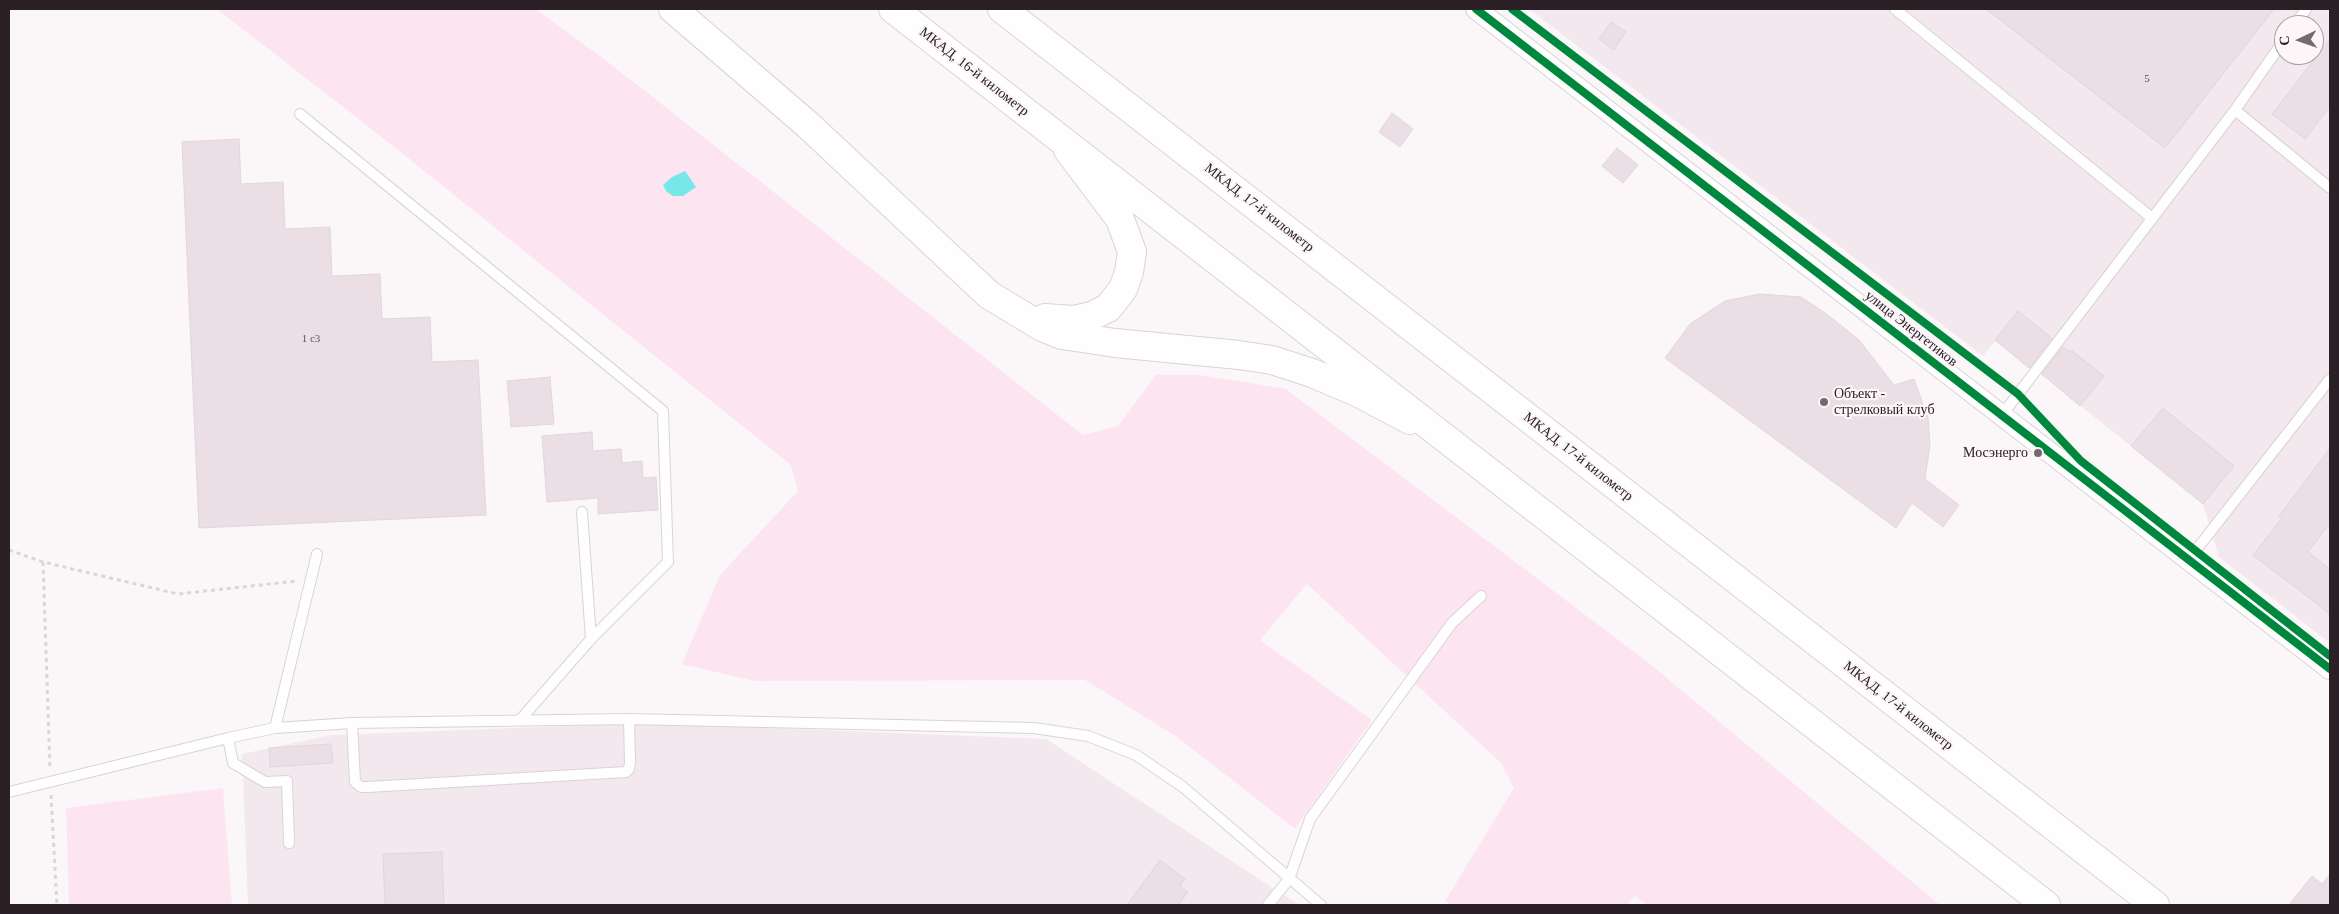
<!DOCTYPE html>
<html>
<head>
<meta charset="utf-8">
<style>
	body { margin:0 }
	#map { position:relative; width:2339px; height:914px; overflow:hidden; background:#fbf7f9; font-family:"Times New Roman",serif }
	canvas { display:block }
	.frame { position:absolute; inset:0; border:10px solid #2b2026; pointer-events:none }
	.north { position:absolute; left:2274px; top:15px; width:50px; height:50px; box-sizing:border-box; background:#fcf6f9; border:1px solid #a8a0a5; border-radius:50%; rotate:267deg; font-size:14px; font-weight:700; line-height:20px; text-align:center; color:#2b2026 }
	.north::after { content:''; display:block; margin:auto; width:18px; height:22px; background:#746b70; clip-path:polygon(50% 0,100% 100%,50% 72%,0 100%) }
</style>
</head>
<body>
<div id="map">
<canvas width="2339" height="914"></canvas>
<div class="frame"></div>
<div class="north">С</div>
</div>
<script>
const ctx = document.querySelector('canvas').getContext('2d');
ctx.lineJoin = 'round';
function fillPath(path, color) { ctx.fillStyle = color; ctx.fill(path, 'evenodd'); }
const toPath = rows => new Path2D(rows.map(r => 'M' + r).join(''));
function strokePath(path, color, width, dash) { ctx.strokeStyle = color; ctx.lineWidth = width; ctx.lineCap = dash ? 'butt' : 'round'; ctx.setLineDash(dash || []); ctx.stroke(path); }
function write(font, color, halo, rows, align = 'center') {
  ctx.font = font + ' "Times New Roman",serif'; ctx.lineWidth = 4.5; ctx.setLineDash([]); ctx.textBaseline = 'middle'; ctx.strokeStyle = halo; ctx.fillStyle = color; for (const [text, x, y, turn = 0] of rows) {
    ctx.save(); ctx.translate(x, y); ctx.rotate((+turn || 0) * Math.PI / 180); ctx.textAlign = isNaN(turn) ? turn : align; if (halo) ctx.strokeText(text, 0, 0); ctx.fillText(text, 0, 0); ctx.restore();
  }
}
fillPath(toPath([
	[1529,9,2330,9,2330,643,2219,557,2203,504,2047,379,2031,369,1996,340,1983,356],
	[2284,25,2314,25,2314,55,2284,55],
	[646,723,1046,739,1299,905,248,905,242,754,331,735]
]), '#f3e8ee');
fillPath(toPath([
	[217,9,536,9,608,62,1083,435,1118,426,1156,375,1200,375,1286,389,1645,660,1940,905,1647,905,1635,896,1627,905,1452,905,1445,901,1514,788,1501,763,1307,584,1260,640,1372,720,1295,829,1177,737,1085,680,754,681,682,664,720,575,798,491,791,465,402,153],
	[223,788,232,905,69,905,66,808]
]), '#fce5f1');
fillPath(toPath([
	[685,171,696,187,683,196,673,196,666,191,663,185,672,177]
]), '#77e7e9');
const building = toPath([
	[1986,9,2274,9,2165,148,1986,9],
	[1611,22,1626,32,1614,50,1599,39,1611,22],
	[2330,39,2330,106,2305,139,2272,114,2330,39],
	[1392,113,1413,129,1400,147,1379,132,1392,113],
	[239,139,241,184,283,182,285,229,330,227,332,276,380,274,382,319,430,317,432,362,478,360,486,515,199,528,182,142,239,139],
	[1617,148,1638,165,1623,183,1602,166,1617,148],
	[1760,294,1801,297,1828,315,1859,340,1894,385,1914,379,1928,418,1930,445,1925,479,1959,505,1943,527,1912,503,1896,528,1665,358,1690,324,1725,301,1760,294],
	[2018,311,2052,338,2029,368,1995,340,2018,311],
	[2063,347,2069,351,2071,350,2104,376,2080,406,2042,374,2063,347],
	[550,377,554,424,511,427,507,381,550,377],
	[2163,408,2234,466,2203,504,2131,446,2163,408],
	[592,432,593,451,621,449,622,463,642,461,643,478,656,477,658,510,598,514,598,498,547,502,542,436,592,432],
	[2330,448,2330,523,2308,552,2330,569,2330,614,2253,555,2282,518,2279,516,2330,448],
	[331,744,333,763,270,767,269,748,331,744],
	[442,852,444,905,385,905,383,854,442,852],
	[1160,860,1185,879,1180,886,1188,892,1178,905,1127,905,1160,860],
	[2330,874,2330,905,2289,905,2312,876,2322,884,2330,874]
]);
fillPath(building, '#ebdee5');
strokePath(building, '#dfd7db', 1);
const service = toPath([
	[1895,9,2152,218],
	[2295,25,2306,9],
	[2235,110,2284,40],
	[300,114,663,411,668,562,591,639],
	[2002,415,2235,110,2330,188],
	[2189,559,2330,379],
	[520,720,591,639,582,512],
	[352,723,355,782,361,787,368,787,626,772,629,769,630,763,629,719],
	[275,728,317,554],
	[228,738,233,763,265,782,287,781,289,843],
	[9,792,228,738,275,728,352,723,629,719,1034,728,1088,736,1136,755,1183,787,1321,905],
	[1268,905,1289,879,1310,819,1452,623,1481,596]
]);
const minor = toPath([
	[1476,9,2330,669]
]);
const secondary = toPath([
	[673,9,808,125,989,295,1042,327,1062,335,1115,343,1239,355,1272,360,1312,373,1357,392,1410,420],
	[1045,318,1074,320,1092,316,1108,308,1123,289,1129,272,1132,252,1120,219,1068,150]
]);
const trunk = toPath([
	[893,9,2046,905],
	[1002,9,2155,905]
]);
strokePath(service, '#dad3d6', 12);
strokePath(minor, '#dad3d6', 22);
strokePath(secondary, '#dad3d6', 30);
strokePath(trunk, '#dad3d6', 30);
strokePath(toPath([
	[9,550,43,562,178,594,297,581],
	[43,562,50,769],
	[51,795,57,905]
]), '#d8d6d7', 3, [4, 4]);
strokePath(service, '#fefefe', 10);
strokePath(minor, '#fefefe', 20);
strokePath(secondary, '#fefefe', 28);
strokePath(trunk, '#fefefe', 28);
strokePath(toPath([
	[1476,9,2330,669],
	[1512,9,2018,394,2081,461,2330,656]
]), '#00873e', 8);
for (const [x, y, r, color] of [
	[1824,402,5,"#746b70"],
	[2038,453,5,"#746b70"]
]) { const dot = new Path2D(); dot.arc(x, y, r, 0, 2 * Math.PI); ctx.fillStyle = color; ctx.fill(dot); strokePath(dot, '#fcf6f9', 2); }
write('11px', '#5d5258', null, [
	["5",2147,79],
	["1 с3",311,339]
]);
write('14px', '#2b2026', '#fcf6f9', [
	["МКАД, 16-й километр",974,72,38],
	["МКАД, 17-й километр",1259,208,38],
	["улица Энергетиков",1911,329,38],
	["МКАД, 17-й километр",1578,457,38],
	["МКАД, 17-й километр",1898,706,38]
]);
write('14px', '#2b2026', '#fcf6f9', [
	["Объект -",1834,394],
	["стрелковый клуб",1834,410],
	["Мосэнерго",2028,453,"right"]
], 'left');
</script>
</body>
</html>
